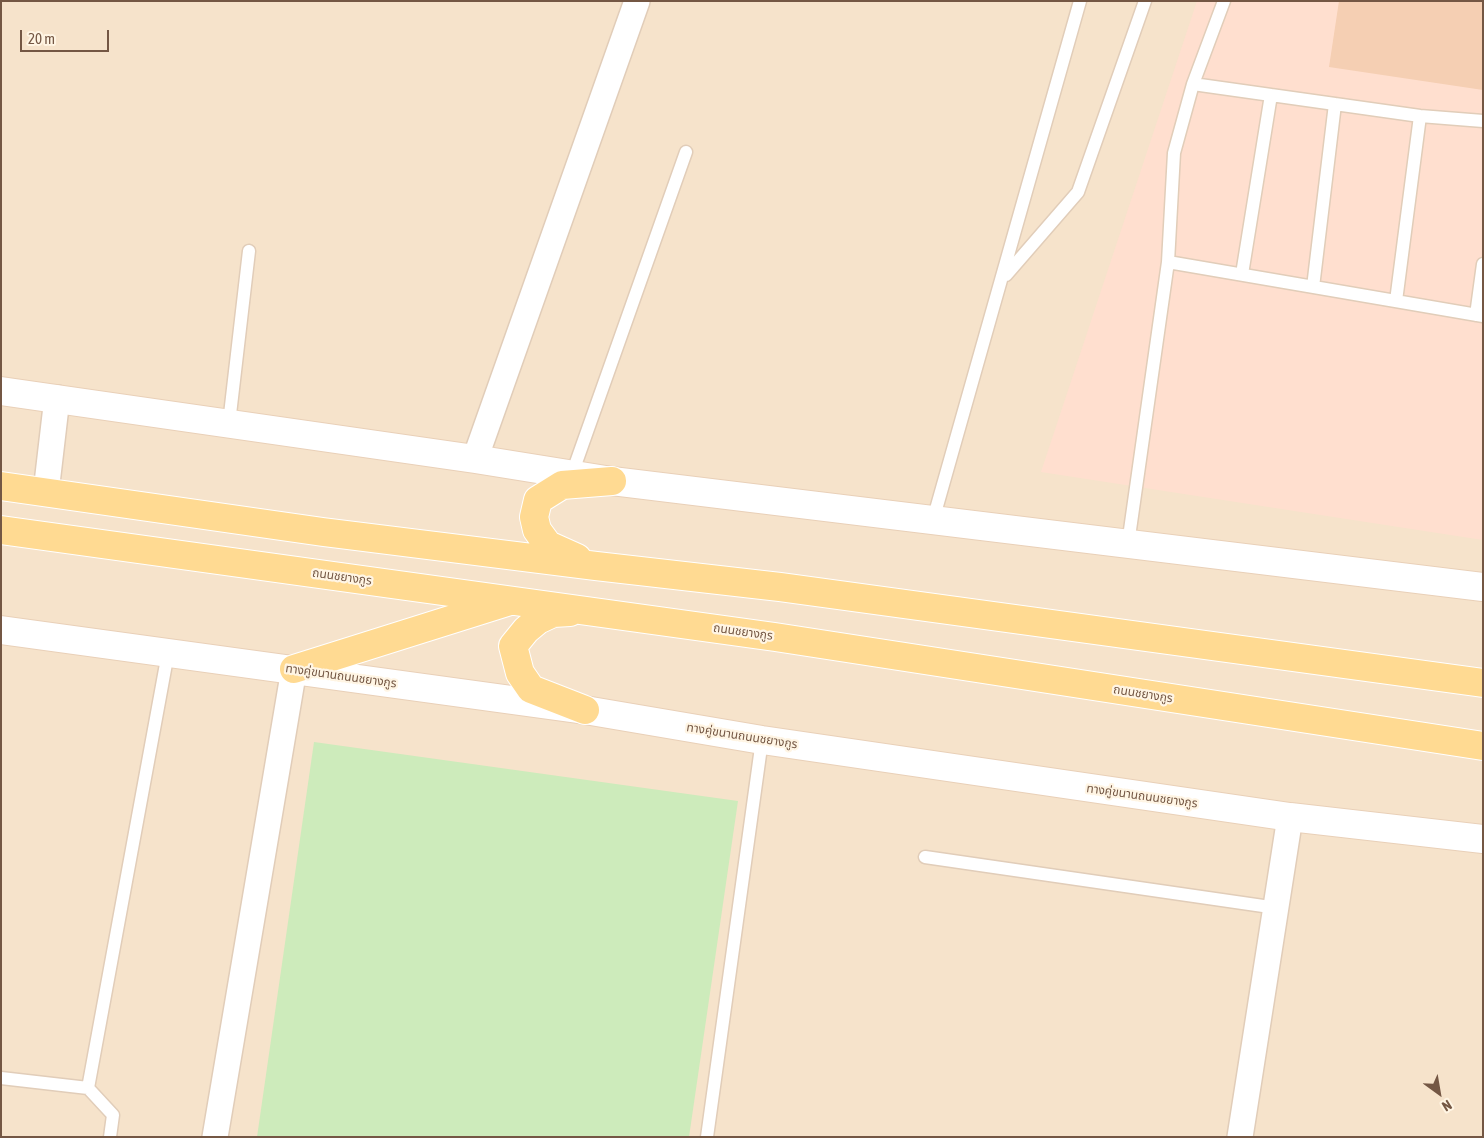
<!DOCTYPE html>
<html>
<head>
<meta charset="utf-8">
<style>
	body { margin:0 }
	#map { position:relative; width:1484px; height:1138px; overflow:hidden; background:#fef2dd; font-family:"Asap Condensed",sans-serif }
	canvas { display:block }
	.frame { position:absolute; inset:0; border:2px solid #745744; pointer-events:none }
	.north { position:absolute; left:1414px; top:1068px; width:50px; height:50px; -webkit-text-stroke:4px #fff5e4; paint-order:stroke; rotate:148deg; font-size:14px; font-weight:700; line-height:20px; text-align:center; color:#745744 }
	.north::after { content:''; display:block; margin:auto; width:18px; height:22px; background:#745744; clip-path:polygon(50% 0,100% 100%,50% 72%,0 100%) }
	.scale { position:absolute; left:20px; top:30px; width:89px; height:22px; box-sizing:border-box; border:2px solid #745744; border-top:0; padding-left:6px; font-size:15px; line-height:18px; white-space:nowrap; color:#745744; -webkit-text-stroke:4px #fff5e4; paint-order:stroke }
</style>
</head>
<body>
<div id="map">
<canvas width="1484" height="1138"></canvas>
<div class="frame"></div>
<div class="north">N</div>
<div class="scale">20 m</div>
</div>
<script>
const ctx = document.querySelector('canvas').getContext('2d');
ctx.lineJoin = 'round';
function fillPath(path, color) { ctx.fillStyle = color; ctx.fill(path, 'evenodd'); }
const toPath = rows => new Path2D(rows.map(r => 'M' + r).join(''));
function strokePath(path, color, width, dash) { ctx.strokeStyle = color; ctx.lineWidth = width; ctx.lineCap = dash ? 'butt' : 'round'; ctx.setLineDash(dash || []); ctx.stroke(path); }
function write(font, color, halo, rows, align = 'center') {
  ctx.font = font + ' "Asap Condensed","Noto Sans Thai",sans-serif'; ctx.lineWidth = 4.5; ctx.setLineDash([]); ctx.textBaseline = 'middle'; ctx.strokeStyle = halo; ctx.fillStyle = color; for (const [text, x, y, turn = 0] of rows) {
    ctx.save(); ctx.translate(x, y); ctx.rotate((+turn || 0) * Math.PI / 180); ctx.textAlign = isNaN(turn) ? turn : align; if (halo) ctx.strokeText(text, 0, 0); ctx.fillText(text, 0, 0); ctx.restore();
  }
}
fillPath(toPath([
	[1,1,1483,1,1483,1137,1,1137]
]), '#f6e3cb');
fillPath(toPath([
	[1197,1,1483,1,1483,540,1041,472]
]), '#ffdfcf');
fillPath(toPath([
	[314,742,738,801,689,1137,257,1137]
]), '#cdebbb');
fillPath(toPath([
	[1339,1,1483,1,1483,90,1329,67]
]), '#f5cfb3');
const lane = toPath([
	[1193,84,1420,116,1483,121],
	[1168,262,1174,153,1193,84,1224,1],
	[1242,274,1271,95],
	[1006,275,1078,192,1145,1],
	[1313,287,1335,104],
	[1396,301,1420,116],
	[1476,315,1483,264],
	[229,423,249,251],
	[572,474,686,152],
	[933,520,1080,1],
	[1128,544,1168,262,1483,316],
	[925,857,1277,908],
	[1,1078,88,1088,113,1115,110,1137],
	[88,1088,168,653],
	[707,1137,762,740]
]);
const street = toPath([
	[475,459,637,1],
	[46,492,57,398],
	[215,1137,294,669],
	[1240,1137,1290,817]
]);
const secondary = toPath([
	[1,391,475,459,612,481,1483,587],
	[1,630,585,710,762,740,1290,817,1483,839]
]);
const primary = toPath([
	[1,486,323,532,596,566,780,587,1483,683],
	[1,530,775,637,1483,746],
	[577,558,548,545,537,530,534,517,538,500,562,485,612,481],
	[570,612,553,613,538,620,526,630,513,646,520,673,531,689,585,710],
	[294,669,507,602]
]);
strokePath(lane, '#e1cdb9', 15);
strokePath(street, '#e1cdb9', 28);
strokePath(secondary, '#e9d0b8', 30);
strokePath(primary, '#fff', 30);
strokePath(lane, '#fff', 12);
strokePath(street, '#fff', 25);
strokePath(secondary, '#fff', 28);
strokePath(primary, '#ffda92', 28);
write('12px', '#745744', '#fff5e4', [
	["ถนนชยางกูร",342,577,8],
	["ถนนชยางกูร",743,632,8],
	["ทางคู่ขนานถนนชยางกูร",341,676,8],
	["ถนนชยางกูร",1143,694,9],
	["ทางคู่ขนานถนนชยางกูร",742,736,9],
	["ทางคู่ขนานถนนชยางกูร",1142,796,8]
]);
</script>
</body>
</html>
